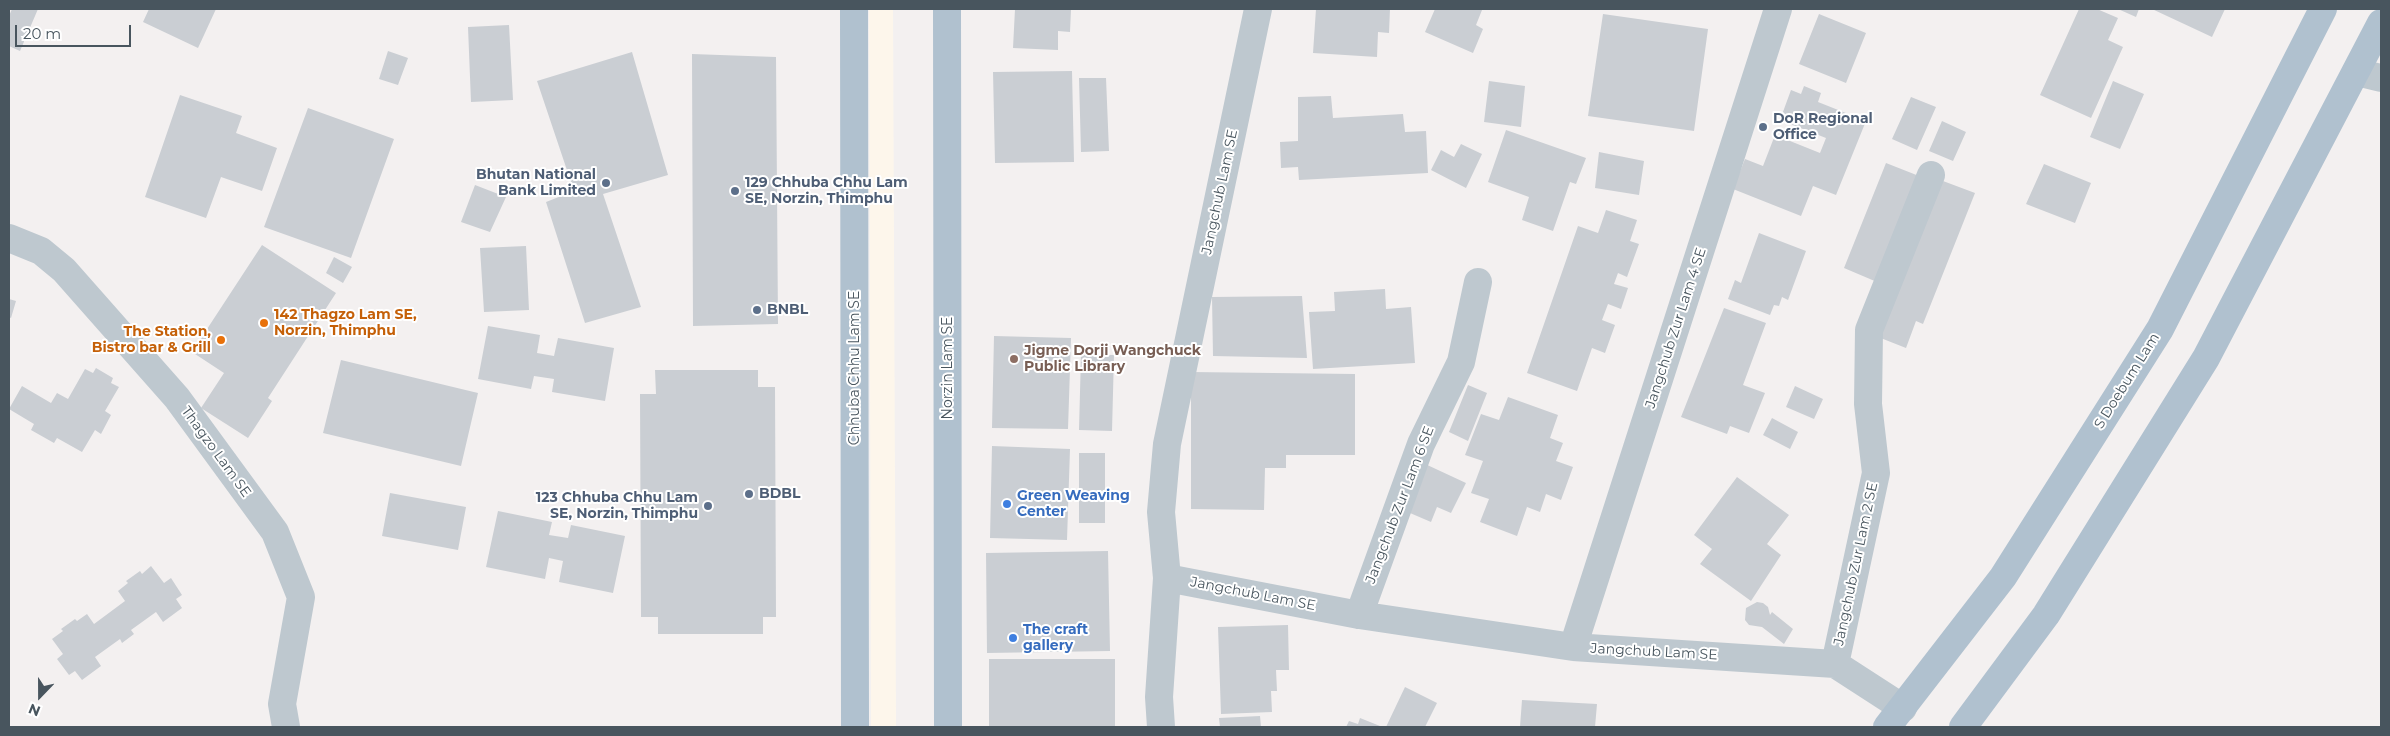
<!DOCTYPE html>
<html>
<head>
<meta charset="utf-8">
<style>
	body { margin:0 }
	#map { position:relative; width:2390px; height:736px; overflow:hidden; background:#f3f0f0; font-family:Montserrat,sans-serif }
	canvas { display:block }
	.frame { position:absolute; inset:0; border:10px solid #48555e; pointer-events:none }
	.north { position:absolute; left:15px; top:671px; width:50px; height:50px; -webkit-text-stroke:4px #fff; paint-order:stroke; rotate:202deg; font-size:14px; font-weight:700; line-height:20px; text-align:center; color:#48555e }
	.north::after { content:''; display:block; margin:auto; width:18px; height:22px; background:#48555e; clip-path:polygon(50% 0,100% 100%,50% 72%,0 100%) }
	.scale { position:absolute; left:15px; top:25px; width:116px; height:22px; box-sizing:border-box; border:2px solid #48555e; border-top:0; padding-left:6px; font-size:15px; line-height:18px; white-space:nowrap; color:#48555e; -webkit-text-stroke:4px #fff; paint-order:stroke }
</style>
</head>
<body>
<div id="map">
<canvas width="2390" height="736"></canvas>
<div class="frame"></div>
<div class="north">N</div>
<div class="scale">20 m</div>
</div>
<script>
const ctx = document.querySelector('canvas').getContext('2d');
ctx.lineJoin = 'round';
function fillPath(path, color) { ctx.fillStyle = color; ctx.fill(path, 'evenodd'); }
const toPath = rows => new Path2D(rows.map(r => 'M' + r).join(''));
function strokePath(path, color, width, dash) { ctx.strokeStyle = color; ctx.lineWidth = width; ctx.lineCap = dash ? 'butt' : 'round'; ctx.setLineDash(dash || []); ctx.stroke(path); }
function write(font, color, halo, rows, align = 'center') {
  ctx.font = font + ' Montserrat,sans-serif'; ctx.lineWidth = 4; ctx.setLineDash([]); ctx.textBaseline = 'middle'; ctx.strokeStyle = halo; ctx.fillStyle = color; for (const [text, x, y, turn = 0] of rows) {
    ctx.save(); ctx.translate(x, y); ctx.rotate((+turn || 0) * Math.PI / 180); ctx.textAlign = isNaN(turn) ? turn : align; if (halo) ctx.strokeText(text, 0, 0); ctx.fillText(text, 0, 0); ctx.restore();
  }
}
fillPath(toPath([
	[869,9,893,9,896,727,871,727]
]), '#fdf6eb');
fillPath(toPath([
	[12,9,38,9,20,51,9,46,9,16],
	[149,9,216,9,198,48,143,22],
	[1015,9,1071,9,1070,32,1058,31,1058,50,1013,48],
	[1316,9,1390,9,1389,33,1378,32,1377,57,1313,53],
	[1435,9,1482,10,1476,25,1483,29,1473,53,1425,32],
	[2079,9,2097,9,2118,18,2108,40,2123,47,2091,118,2040,95],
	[2118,9,2139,9,2136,17],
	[2152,9,2225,9,2212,37],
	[1603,14,1708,29,1694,131,1588,116],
	[1819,14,1866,33,1846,83,1799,64],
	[509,25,513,100,471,102,468,27],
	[388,51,408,58,398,85,379,79],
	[632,52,668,175,603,194,641,307,585,323,546,202,574,191,537,81],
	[692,54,776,57,778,324,693,326],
	[1072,71,1074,162,995,163,993,72],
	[1079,78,1106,78,1109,151,1081,152],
	[1489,81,1525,86,1521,127,1484,122],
	[2113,81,2144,94,2120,149,2090,137],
	[1804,86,1821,93,1818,102,1866,121,1836,195,1813,186,1801,216,1733,189,1745,159,1763,166,1775,135,1820,153,1826,138,1780,120,1791,90,1801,94],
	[180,95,242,116,236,133,277,148,262,191,221,177,206,218,145,197],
	[1331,96,1333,118,1403,114,1405,132,1426,131,1428,173,1299,180,1298,167,1281,168,1280,142,1298,141,1298,97],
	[1911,97,1936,107,1917,150,1892,139],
	[308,108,394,139,351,258,264,227],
	[1942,121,1966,132,1953,161,1929,151],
	[1506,130,1586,158,1576,184,1570,182,1553,231,1522,220,1529,197,1488,182],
	[1461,144,1482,154,1466,188,1431,170,1441,150,1454,157],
	[1599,152,1644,161,1639,195,1595,188],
	[1886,163,1919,176,1877,282,1844,268],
	[2044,164,2091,183,2075,223,2026,204],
	[1935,178,1975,193,1923,324,1916,321,1906,348,1873,335],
	[475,185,506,197,490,232,461,222],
	[1606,210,1637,220,1630,241,1639,244,1627,277,1618,273,1614,284,1628,288,1621,309,1608,304,1602,320,1615,325,1605,353,1592,348,1577,391,1527,373,1578,226,1598,233],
	[1759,233,1806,251,1788,300,1782,297,1779,306,1774,305,1770,315,1728,299,1735,280,1741,283],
	[262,245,336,293,268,398,272,401,248,438,201,408,224,373,192,352],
	[526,246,529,310,484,312,480,248],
	[334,257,352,267,343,283,326,273],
	[1385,289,1386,309,1411,307,1415,363,1313,369,1309,312,1335,311,1334,292],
	[1302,296,1307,358,1213,356,1212,297],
	[9,299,16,301,11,318,9,317],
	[1724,308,1766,323,1743,385,1765,393,1749,433,1730,426,1727,434,1681,417],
	[488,326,540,335,537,353,554,356,558,338,614,348,605,401,552,392,554,379,534,376,531,389,478,379],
	[994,336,1071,338,1068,429,992,428],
	[1081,354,1114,355,1112,431,1079,430],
	[341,360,478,393,461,466,323,433],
	[96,368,113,378,111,383,119,387,105,411,111,415,101,434,95,430,82,452,57,438,54,443,31,430,34,424,9,409,22,386,51,403,57,393,68,399,85,369,93,373],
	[655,370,758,370,758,387,775,387,776,617,763,617,763,634,658,634,658,617,641,617,640,394,656,394],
	[1191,372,1355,374,1355,455,1286,455,1286,468,1265,468,1264,510,1191,509],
	[1468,385,1487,393,1468,441,1449,432],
	[1795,386,1823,399,1814,419,1786,407],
	[1508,397,1558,415,1550,438,1563,443,1556,461,1573,467,1561,500,1546,494,1540,512,1527,507,1517,536,1480,522,1489,499,1471,493,1483,461,1465,455,1481,414,1499,420],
	[1772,418,1798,432,1790,449,1763,435],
	[992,446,1070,449,1067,540,990,538],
	[1079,453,1105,453,1105,523,1079,523],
	[1423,463,1466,483,1451,513,1437,507,1431,522,1403,510],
	[1737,477,1789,515,1767,544,1781,555,1751,601,1700,564,1712,549,1694,535],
	[390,493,466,507,458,550,382,536],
	[498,511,552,522,549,535,568,538,571,525,625,536,613,593,559,582,563,561,549,558,545,579,486,567],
	[1108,551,1110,651,987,653,986,553],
	[151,566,164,583,171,578,182,595,176,599,182,608,163,622,156,612,131,630,134,634,122,643,120,639,95,657,101,666,82,680,75,671,69,675,57,659,63,654,52,639,63,631,61,629,75,619,77,621,87,614,94,624,125,601,118,591,128,583,126,581,140,571,142,574],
	[1757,602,1763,603,1768,607,1770,615,1772,612,1793,629,1784,644,1762,627,1749,625,1745,620,1746,608],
	[1288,625,1289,670,1276,670,1277,691,1271,691,1272,712,1221,714,1218,627],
	[989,659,1115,659,1115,727,989,727],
	[1405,687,1437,703,1425,727,1386,727],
	[1522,700,1597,704,1595,727,1520,727],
	[1260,716,1261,727,1220,727,1219,718],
	[1360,718,1380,726,1380,727,1346,727,1349,721,1358,724]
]), '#caced3');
strokePath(toPath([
	[1258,9,1167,444,1161,512,1167,578,1359,615,1573,647,1835,664,1903,708],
	[2356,72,2381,78],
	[9,238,41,251,64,270,177,398,275,532,301,597,282,704,286,727],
	[1359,615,1421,444,1461,362,1478,282],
	[1573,647,1778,9],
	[1835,664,1876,473,1868,404,1869,330,1931,175],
	[1161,727,1159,697,1167,578]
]), '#bec8cf', 28);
strokePath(toPath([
	[854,9,855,727],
	[947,9,948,727],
	[1887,727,2003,577,2160,329,2323,9],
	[1963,727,2046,615,2206,358,2381,23]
]), '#b0c1cf', 28);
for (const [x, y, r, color] of [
	[1763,127,5,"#5c6f8a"],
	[606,183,5,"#5c6f8a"],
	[735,191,5,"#5c6f8a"],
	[757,310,5,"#5c6f8a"],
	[264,323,5,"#e8710a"],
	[221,340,5,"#e8710a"],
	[1014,359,5,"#8d6e63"],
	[749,494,5,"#5c6f8a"],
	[1007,504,5,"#3f7fe0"],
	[708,506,5,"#5c6f8a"],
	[1013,638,5,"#3f7fe0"]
]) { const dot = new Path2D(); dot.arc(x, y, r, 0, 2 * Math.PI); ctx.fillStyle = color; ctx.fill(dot); strokePath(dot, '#fff', 2); }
write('bold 14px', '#4e5e75', '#fff', [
	["DoR Regional",1773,119],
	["Office",1773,135],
	["Bhutan National",596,175,"right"],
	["Bank Limited",596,191,"right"],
	["129 Chhuba Chhu Lam",745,183],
	["SE, Norzin, Thimphu",745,199],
	["BNBL",767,310],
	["BDBL",759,494],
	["123 Chhuba Chhu Lam",698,498,"right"],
	["SE, Norzin, Thimphu",698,514,"right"]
], 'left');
write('14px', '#48555e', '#fff', [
	["Jangchub Lam SE",1220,192,-78],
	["Jangchub Zur Lam 4 SE",1676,328,-72],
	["Chhuba Chhu Lam SE",855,368,-90],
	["Norzin Lam SE",948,368,-90],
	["S Doebum Lam",2127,381,-58],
	["Thagzo Lam SE",216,452,54],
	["Jangchub Zur Lam 6 SE",1400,505,-69],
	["Jangchub Zur Lam 2 SE",1856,564,-78],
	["Jangchub Lam SE",1253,594,11],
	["Jangchub Lam SE",1654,652,3]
]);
write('bold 14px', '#c56008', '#fff', [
	["142 Thagzo Lam SE,",274,315],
	["Norzin, Thimphu",274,331],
	["The Station,",211,332,"right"],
	["Bistro bar & Grill",211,348,"right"]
], 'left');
write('bold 14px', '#785e54', '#fff', [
	["Jigme Dorji Wangchuck",1024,351],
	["Public Library",1024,367]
], 'left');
write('bold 14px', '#366cbe', '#fff', [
	["Green Weaving",1017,496],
	["Center",1017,512],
	["The craft",1023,630],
	["gallery",1023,646]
], 'left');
</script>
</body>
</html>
